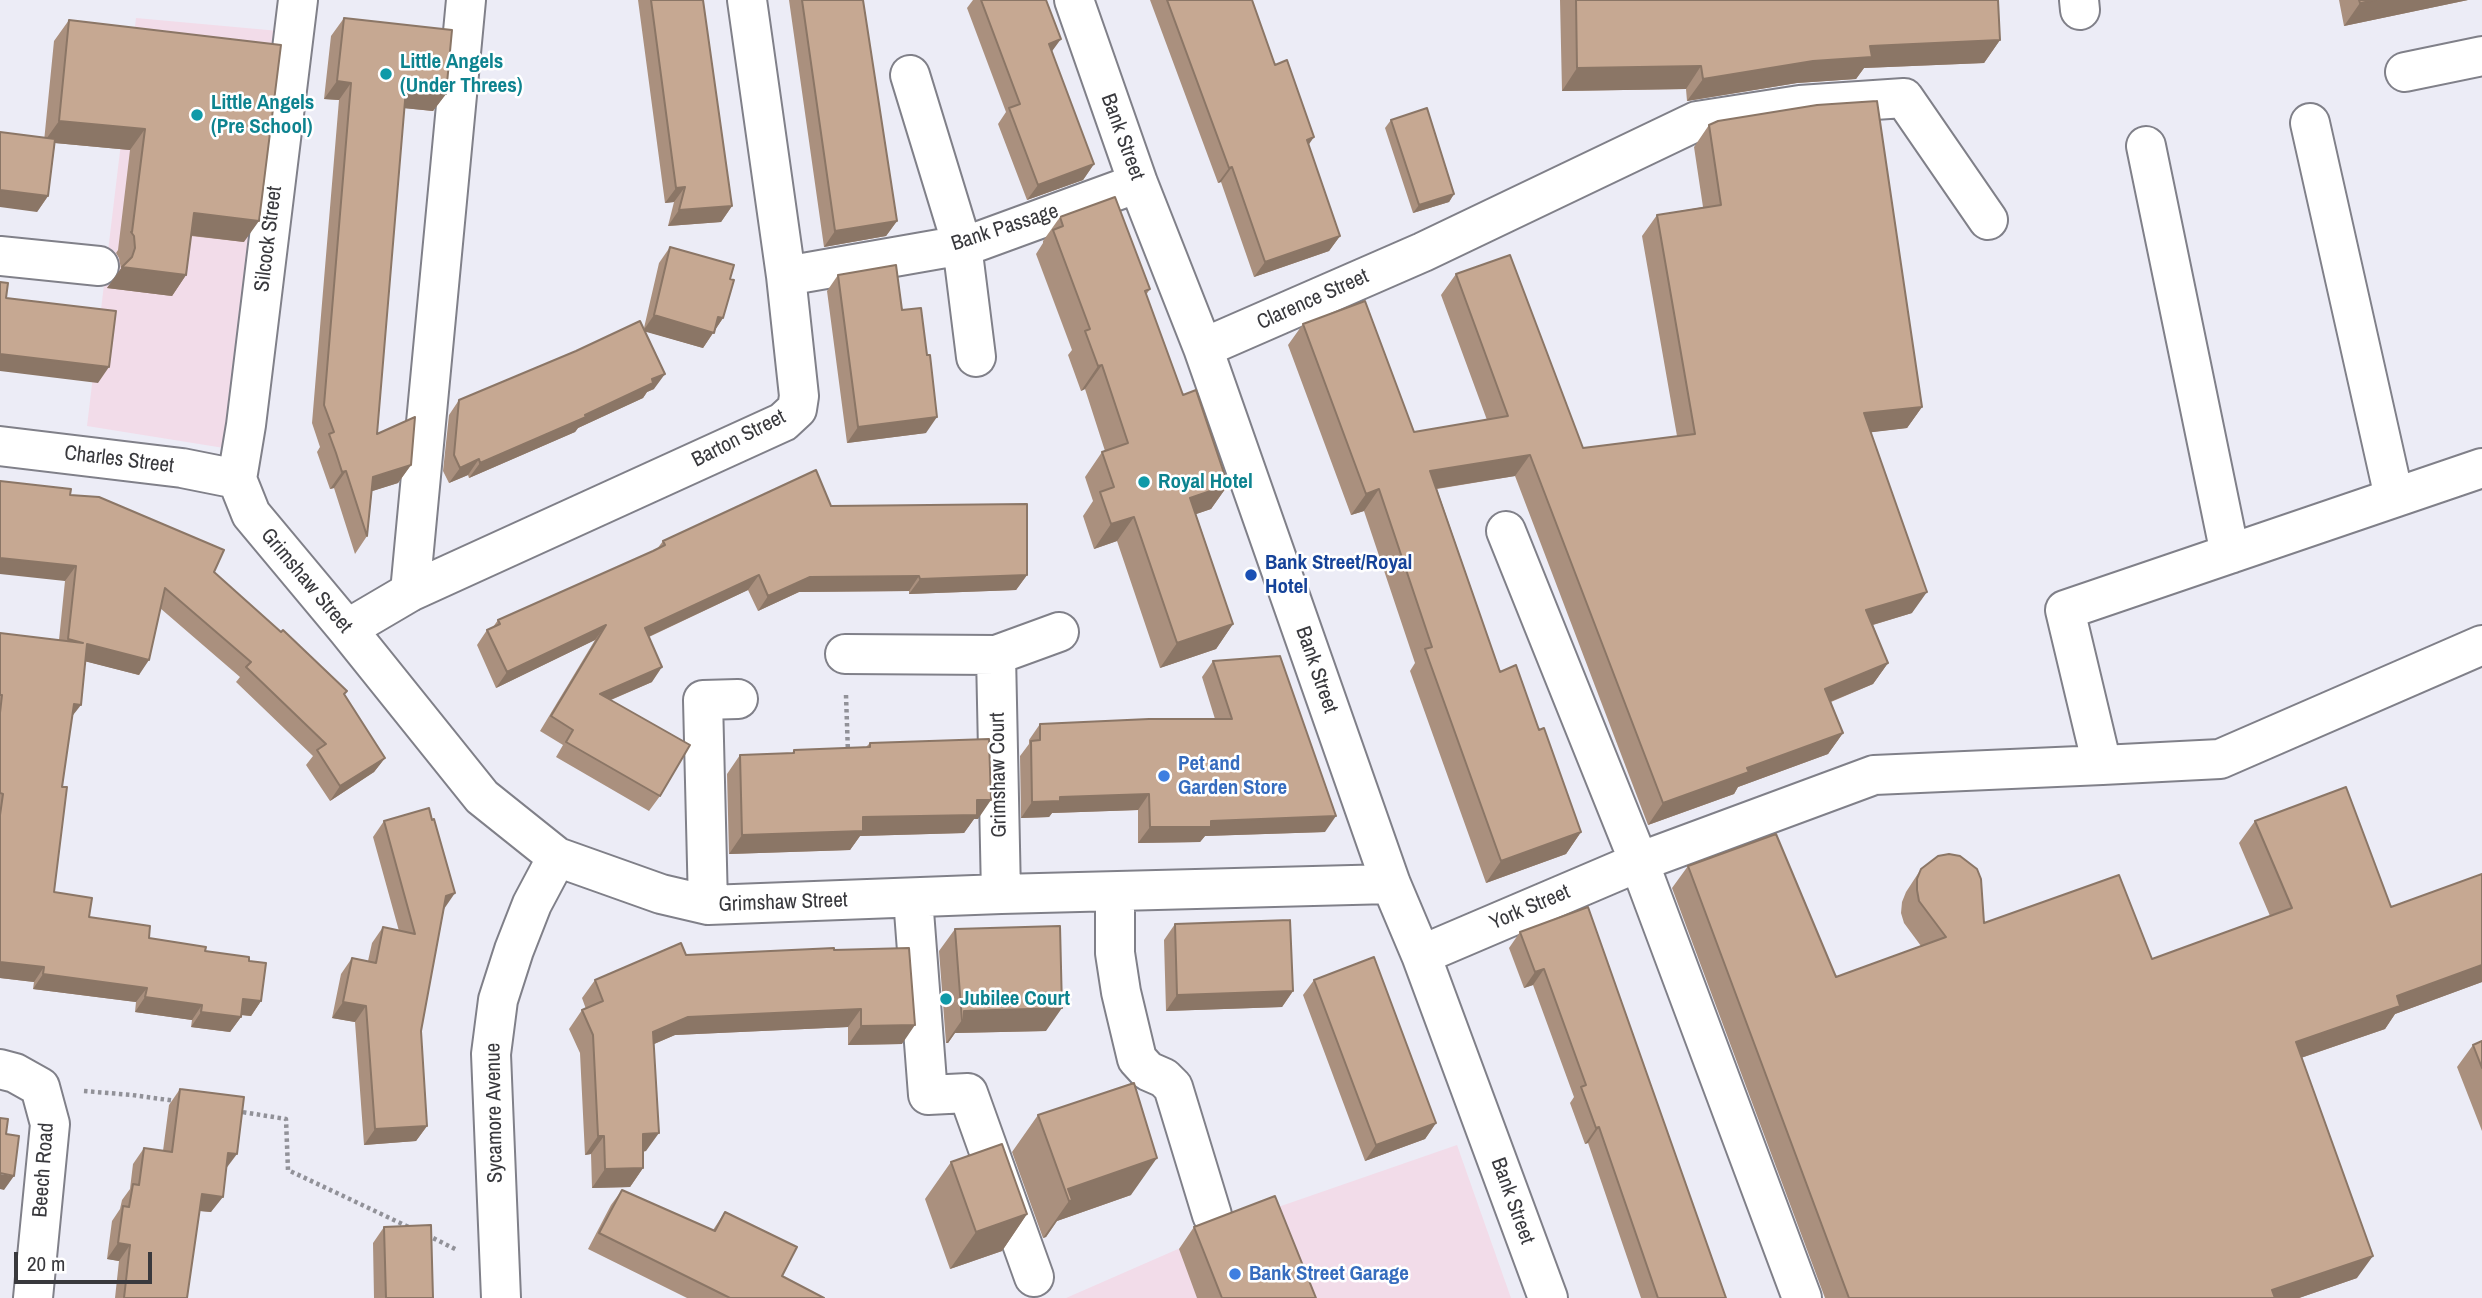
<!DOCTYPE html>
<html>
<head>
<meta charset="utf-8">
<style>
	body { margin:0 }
	#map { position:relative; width:2482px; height:1298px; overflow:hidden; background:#ececf6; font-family:"Archivo Narrow",sans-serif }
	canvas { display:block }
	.scale { position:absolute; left:14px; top:1252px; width:138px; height:32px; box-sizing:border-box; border:4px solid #39393d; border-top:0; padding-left:9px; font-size:21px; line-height:24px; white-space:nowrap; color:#39393d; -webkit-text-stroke:5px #fff; paint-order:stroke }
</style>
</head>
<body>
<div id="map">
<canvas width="2482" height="1298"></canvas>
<div class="scale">20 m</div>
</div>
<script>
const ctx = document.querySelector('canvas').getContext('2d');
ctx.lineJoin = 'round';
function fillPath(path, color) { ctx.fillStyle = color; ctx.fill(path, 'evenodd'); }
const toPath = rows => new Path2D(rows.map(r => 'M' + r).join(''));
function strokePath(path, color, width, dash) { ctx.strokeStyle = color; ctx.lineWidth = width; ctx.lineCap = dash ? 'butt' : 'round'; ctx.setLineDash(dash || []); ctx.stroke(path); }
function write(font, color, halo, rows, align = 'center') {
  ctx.font = font + ' "Archivo Narrow",sans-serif'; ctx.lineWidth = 5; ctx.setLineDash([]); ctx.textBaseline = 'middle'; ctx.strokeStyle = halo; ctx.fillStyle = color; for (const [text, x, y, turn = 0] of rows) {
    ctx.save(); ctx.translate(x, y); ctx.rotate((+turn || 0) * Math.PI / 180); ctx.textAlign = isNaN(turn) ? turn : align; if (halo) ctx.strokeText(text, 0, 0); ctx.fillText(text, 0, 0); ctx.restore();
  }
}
fillPath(toPath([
	[136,18,279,31,224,448,87,426],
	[1457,1145,1511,1298,1066,1298,1258,1214]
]), '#f2dce9');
const minor = toPath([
	[298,0,246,425,237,479,251,514,347,629,482,797,557,857,661,894,708,905,1001,894,1391,884],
	[1074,0,1138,183,1203,348,1391,884,1421,955,1548,1298],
	[2079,0,2080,10],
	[2405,72,2482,56],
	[910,75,962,245,976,357],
	[2310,123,2394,497],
	[2146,146,2230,554],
	[0,256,99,266],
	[786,276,974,243,1138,183],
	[1203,348,1423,252,1697,121,1800,105,1904,98,1988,220],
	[0,446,182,468,237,479],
	[1506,531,1639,862,1802,1298],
	[410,592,466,0],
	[347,629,410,592,783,422,797,409,799,396,786,276,747,0],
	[845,654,996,655,1059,632],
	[996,655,1001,894],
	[2102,765,2220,759,2482,645],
	[1115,892,1115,953,1121,992,1137,1059,1148,1071,1164,1078,1173,1087,1212,1215],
	[913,898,928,1095,968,1093,1034,1277],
	[708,905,703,700,738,699],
	[1421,955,1639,862,1874,775,2102,765,2065,610,2482,468],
	[0,1069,15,1073,40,1087,50,1124,33,1298],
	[501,1298,491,1054,498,1000,514,950,532,904,557,857]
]);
strokePath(minor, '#808089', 42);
strokePath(toPath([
	[846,695,848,753],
	[84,1091,132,1095,176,1101],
	[236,1111,286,1119,288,1170,413,1229],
	[427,1235,457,1250]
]), '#919198', 4.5, [3.5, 3.5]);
strokePath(minor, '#fff', 38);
fillPath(toPath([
	[638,0,703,0,732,206,721,222,668,226,674,202,665,203],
	[789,0,863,0,897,221,886,236,824,247],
	[973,0,1046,0,1052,52,1094,164,1083,180,1027,200,998,124,1006,112,967,8],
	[1150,0,1252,0,1275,65,1309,145,1340,236,1329,251,1254,277,1221,182,1218,183],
	[1560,0,1998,0,2000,40,1984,63,1864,68,1856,79,1797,83,1687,101,1686,89,1562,91],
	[2339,0,2468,0,2344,26],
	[344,18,446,94,433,111,404,108,377,434,411,465,398,483,372,491,367,536,355,554,334,488,330,489,317,452,320,447,312,423,339,100,324,99,331,36],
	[69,20,244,242,191,236,186,275,172,296,107,288,121,269,119,258,116,253,118,250,130,150,55,143,48,196,37,212,54,41],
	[1391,120,1454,194,1449,202,1413,213,1385,128],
	[1709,125,1922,407,1907,428,1871,432,1912,613,1873,625,1888,663,1873,684,1831,702,1843,733,1828,754,1738,787,1734,794,1648,825,1515,476,1437,489,1500,672,1539,730,1581,832,1566,854,1486,883,1410,671,1415,663,1364,511,1351,515,1288,345,1303,324,1414,432,1487,420,1441,295,1456,274,1583,448,1677,436,1642,236,1657,215,1703,207,1694,147],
	[1060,217,1150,289,1146,295,1183,395,1228,485,1211,509,1196,514,1233,624,1216,649,1160,668,1117,541,1094,549,1083,516,1093,501,1085,477,1102,452,1105,451,1085,389,1081,391,1068,355,1072,350,1036,254,1043,243,1043,241],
	[670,247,730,279,723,318,703,348,645,331,654,389,647,392,643,398,578,428,575,432,469,478,468,475,449,483,443,471,449,415,459,400,576,351,644,328,659,263],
	[838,275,902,310,926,433,847,443,827,291],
	[70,495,214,572,344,694,385,758,374,772,330,801,306,765,313,756,236,682,240,677,160,608,139,675,85,661,72,717,62,787,54,892,89,917,149,938,249,961,261,1001,251,1016,241,1015,241,1017,230,1032,191,1027,192,1020,135,1012,136,1002,33,989,34,982,0,978,0,633,59,640,65,581],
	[831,506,1027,575,1016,590,909,594,909,591,799,592,758,611,748,590,649,637,652,682,611,700,660,796,649,811,556,757,563,745,540,731,595,640,496,688,477,645,487,630,493,627,498,620,657,549,663,541],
	[1213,661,1325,832,1205,836,1200,842,1138,843,1138,810,1052,813,1049,817,1021,818,1020,756,1029,744,1029,740,1040,724,1215,719,1202,677],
	[870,743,978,819,974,819,964,833,860,836,850,850,729,854,727,774,740,755,792,753,794,750,866,747],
	[384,821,444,909,421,1031,427,1126,416,1141,364,1145,355,1022,332,1018,341,974,352,958,368,961,372,943,383,927,399,931,373,837],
	[2255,821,2391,907,2482,874,2482,982,2395,1014,2385,1029,2301,1058,2357,1278,2299,1298,1825,1298,1672,888,1688,866,1836,977,1921,946,1904,923,1901,913,1902,902,1906,892,1921,869,1984,923,2152,959,2270,916,2239,843],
	[1588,907,1726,1298,1641,1298,1588,1143,1585,1144,1570,1103,1574,1097,1533,985,1524,988,1509,948,1520,932],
	[1175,924,1293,991,1282,1007,1166,1011,1164,940],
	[955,929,1046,1031,955,1033,948,1043,946,1043,939,951],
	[834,950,902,1044,848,1045,848,1027,675,1035,654,1044,646,1151,643,1152,643,1168,630,1187,592,1188,591,1154,585,1155,580,1053,569,1029,582,1010,586,1009,582,998,595,980,686,955],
	[1314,980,1436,1123,1425,1139,1365,1161,1303,995],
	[2482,1041,2482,1131,2457,1067,2473,1045],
	[180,1089,226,1169,211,1212,199,1211,187,1298,115,1298,119,1261,107,1259,112,1221,120,1209,122,1200,130,1189,133,1164,144,1148,163,1151,169,1105],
	[1038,1115,1131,1195,1057,1221,1046,1237,1043,1238,1012,1152],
	[951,1162,1027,1214,1002,1251,950,1269,925,1199],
	[622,1190,713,1230,725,1212,782,1276,824,1298,687,1298,588,1249,611,1205],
	[384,1227,433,1298,374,1298,373,1243],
	[1194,1227,1316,1298,1197,1298,1179,1249]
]), '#aa907e');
fillPath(toPath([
	[2376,0,2468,0,2344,26,2360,3],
	[1061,39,1050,54,1049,44],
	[2000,40,1984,63,1864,68,1856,79,1797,83,1687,101,1703,79,1870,46],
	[1701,66,1686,89,1562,91,1577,68],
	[337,81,351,83,339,100,324,99],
	[406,89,446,94,433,111,393,107],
	[59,121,145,129,130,150,44,142],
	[1314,137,1303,153,1307,140],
	[1094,164,1083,180,1027,200,1038,185],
	[1232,167,1221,182,1218,183,1229,168],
	[685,187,674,202,665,203,676,188],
	[0,190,48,196,37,212,0,207],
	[1454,194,1449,202,1413,213,1419,205],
	[732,206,721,222,668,226,679,210],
	[194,213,259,221,244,242,179,234],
	[897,221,886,236,824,247,835,231],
	[1340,236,1329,251,1254,277,1265,262],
	[122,267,186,275,172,296,107,288],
	[654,315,718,317,723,318,703,348,643,331],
	[0,354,109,367,98,383,0,371],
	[1102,365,1085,389,1081,391,1098,366],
	[665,374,654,389,647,392,643,398,578,428,575,432,469,478,480,463,585,415,652,379],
	[1922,407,1907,428,1849,435,1864,413],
	[937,417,926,433,847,443,858,427],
	[1530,455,1515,476,1415,492,1430,471],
	[479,459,468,475,449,483,460,468],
	[411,465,398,483,360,495,373,477],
	[346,471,334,488,330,489,342,472],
	[1228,485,1211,509,1173,522,1190,498],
	[1379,489,1364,511,1351,515,1366,494],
	[1134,517,1117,541,1094,549,1111,524],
	[0,558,76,566,65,581,0,574],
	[759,575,748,590,635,643,645,628],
	[1027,575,1016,590,909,594,920,579],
	[919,576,909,591,799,592,758,611,768,596,810,577],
	[1927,592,1912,613,1852,631,1866,610],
	[1233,624,1216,649,1160,668,1177,643],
	[606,625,595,640,496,688,507,672],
	[87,644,149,660,139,675,76,659],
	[1888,663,1873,684,1810,710,1825,689],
	[662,667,652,682,589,709,600,694],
	[74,704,81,705,70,719],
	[1843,733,1828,754,1738,787,1734,794,1648,825,1663,803,1747,768],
	[385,758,374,772,330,801,340,786],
	[1149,794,1138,810,1052,813,1049,817,1021,818,1032,802,1060,797],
	[977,800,991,800,978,819,974,819,964,833,860,836,850,850,729,854,742,835],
	[1336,816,1325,832,1205,836,1200,842,1138,843,1150,827,1211,821],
	[1581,832,1566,854,1486,883,1501,861],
	[455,893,444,909,446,896],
	[0,962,44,967,34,982,0,978],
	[2482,965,2482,982,2395,1014,2385,1029,2280,1065,2296,1042,2397,996],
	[1544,969,1533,985,1524,988,1535,972],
	[43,974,147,988,136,1002,33,989],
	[1293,991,1282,1007,1166,1011,1177,995],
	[145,997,202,1005,192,1020,135,1012],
	[243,999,261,1001,251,1016,233,1014],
	[343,1002,366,1006,355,1022,332,1018],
	[1062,1008,1046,1031,955,1033,948,1043,946,1043,962,1020,964,1011],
	[861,1009,848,1027,675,1035,640,1050,653,1032,688,1017],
	[201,1012,241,1017,230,1032,191,1027],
	[915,1025,902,1044,848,1045,861,1026],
	[1436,1123,1425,1139,1365,1161,1376,1145],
	[427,1126,416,1141,364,1145,375,1129],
	[1599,1127,1588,1143,1585,1144,1596,1128],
	[659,1133,646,1151,630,1152,643,1134],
	[598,1136,604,1136,591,1154,585,1155],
	[228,1153,237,1154,225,1170],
	[1157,1158,1131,1195,1057,1221,1046,1237,1043,1238,1069,1201,1068,1189],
	[643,1168,630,1187,592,1188,605,1169],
	[0,1174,14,1176,4,1190,0,1189],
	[202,1194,223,1197,211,1212,191,1210],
	[1027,1214,1002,1251,950,1269,976,1232],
	[118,1243,130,1245,119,1261,107,1259],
	[2373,1256,2357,1278,2299,1298,2267,1298,2272,1290]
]), '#8b7666');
const building = toPath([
	[651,0,703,0,732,206,679,210,685,187,676,188,651,0],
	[802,0,863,0,897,221,835,231,802,0],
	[981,0,1046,0,1061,39,1049,44,1094,164,1038,185,1009,108,1020,104,981,0],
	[1167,0,1252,0,1275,65,1287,60,1314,137,1307,140,1340,236,1265,262,1232,167,1229,168,1167,0],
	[1576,0,1998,0,2000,40,1870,46,1872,57,1813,61,1703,79,1701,66,1577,68,1576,0],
	[2359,0,2376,0,2360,3,2359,0],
	[344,18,452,30,446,94,406,89,377,434,415,417,411,465,373,477,367,536,346,471,342,472,336,453,329,434,334,432,324,405,351,83,337,81,344,18],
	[69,20,281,45,259,221,194,213,186,275,122,267,132,257,135,248,134,236,131,232,132,232,145,129,59,121,69,20],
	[1877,101,1922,407,1864,413,1927,592,1866,610,1888,663,1825,689,1843,733,1747,768,1749,772,1663,803,1530,455,1430,471,1500,672,1516,665,1539,730,1544,728,1581,832,1501,861,1425,649,1432,647,1379,489,1366,494,1303,324,1365,301,1414,432,1508,416,1456,274,1510,255,1583,448,1695,434,1657,215,1721,205,1709,125,1718,121,1817,105,1877,101],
	[1427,108,1454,194,1419,205,1391,120,1427,108],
	[0,132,55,139,48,196,0,190,0,132],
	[1115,197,1150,289,1145,291,1183,395,1196,390,1228,485,1190,498,1233,624,1177,643,1134,517,1111,524,1100,492,1114,487,1102,452,1128,443,1102,365,1098,366,1085,331,1090,329,1053,230,1063,226,1060,217,1115,197],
	[670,247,734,265,730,279,734,280,723,318,718,317,714,333,654,315,670,247],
	[896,265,902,310,921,308,927,355,930,355,937,417,858,427,838,275,896,265],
	[0,282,8,283,6,298,116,311,109,367,0,354,0,282],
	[640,321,665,374,652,379,653,383,585,415,586,417,480,463,479,459,460,468,454,455,459,400,576,351,640,321],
	[816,470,831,506,1027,504,1027,575,920,579,919,576,810,577,768,596,759,575,645,628,662,667,600,694,690,745,660,796,566,742,573,730,551,716,606,625,507,672,487,630,500,624,498,620,653,551,665,545,663,541,816,470],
	[0,481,71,489,70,495,99,497,224,550,214,572,281,632,283,630,347,691,344,694,385,758,340,786,317,750,326,744,246,667,251,662,165,588,149,660,87,644,81,705,74,704,62,787,67,787,54,892,92,898,89,917,150,926,149,938,206,947,205,951,249,957,249,961,266,963,261,1001,243,999,241,1017,201,1012,202,1005,145,997,147,988,43,974,44,967,0,962,0,815,3,794,0,793,0,713,2,695,0,695,0,633,83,643,68,639,76,566,0,558,0,481],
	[1280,656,1336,816,1211,821,1211,827,1150,827,1149,794,1060,797,1060,801,1032,802,1031,741,1040,740,1040,724,1149,719,1232,719,1213,661,1280,656],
	[989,739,991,800,977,800,977,815,863,817,863,831,742,835,740,755,794,753,794,750,870,747,870,743,989,739],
	[2346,787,2391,907,2482,874,2482,965,2397,996,2400,1006,2296,1042,2373,1256,2272,1290,2275,1298,1849,1298,1688,866,1776,834,1836,977,1946,937,1919,901,1917,890,1917,879,1921,869,1938,856,1949,854,1960,856,1977,869,1981,879,1984,923,2119,875,2152,959,2292,908,2255,821,2346,787],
	[429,808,432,820,434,819,455,893,446,896,421,1031,427,1126,375,1129,366,1006,343,1002,352,958,376,963,383,927,415,934,384,821,429,808],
	[1588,907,1726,1298,1658,1298,1599,1127,1596,1128,1581,1087,1586,1085,1544,969,1535,972,1520,932,1588,907],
	[1290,920,1293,991,1177,995,1175,924,1290,920],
	[1060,926,1062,1008,964,1011,964,1020,962,1020,955,929,1060,926],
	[681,943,686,955,834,948,834,950,909,948,915,1025,861,1026,861,1009,688,1017,653,1032,659,1133,643,1134,643,1168,605,1169,604,1136,598,1136,593,1035,582,1010,603,1001,595,980,681,943],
	[1374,957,1436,1123,1376,1145,1314,980,1374,957],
	[2482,1041,2482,1068,2473,1045,2482,1041],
	[1134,1083,1157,1158,1068,1189,1072,1200,1069,1201,1038,1115,1134,1083],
	[180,1089,244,1097,237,1154,228,1153,223,1197,202,1194,187,1298,124,1298,130,1245,118,1243,123,1206,129,1207,133,1184,139,1185,144,1148,172,1152,180,1089],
	[0,1118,8,1119,6,1134,19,1136,14,1176,0,1173,0,1175,0,1118],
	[1002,1144,1027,1214,976,1232,951,1162,1002,1144],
	[622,1190,715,1231,725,1212,797,1247,782,1276,824,1298,730,1298,599,1233,622,1190],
	[1275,1196,1316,1298,1222,1298,1194,1227,1275,1196],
	[431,1225,433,1298,386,1298,384,1227,431,1225]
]);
fillPath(building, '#c6a892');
strokePath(building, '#8b7666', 2);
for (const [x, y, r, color] of [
	[386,74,7,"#0f9aa8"],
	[197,115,7,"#0f9aa8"],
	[1144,482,7,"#0f9aa8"],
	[1251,575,7,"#1a4fb4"],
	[1164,776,7,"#3f7fe0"],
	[946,999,7,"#0f9aa8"],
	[1235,1274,7,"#3f7fe0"]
]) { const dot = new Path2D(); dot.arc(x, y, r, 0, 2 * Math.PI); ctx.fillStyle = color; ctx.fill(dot); strokePath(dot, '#fff', 2.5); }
write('bold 21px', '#0d838f', '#fff', [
	["Little Angels",400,62],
	["(Under Threes)",400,86],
	["Little Angels",211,103],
	["(Pre School)",211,127],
	["Royal Hotel",1158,482],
	["Jubilee Court",960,999]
], 'left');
write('21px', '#39393d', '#fff', [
	["Bank Street",1122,137,70],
	["Bank Passage",1005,228,-18],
	["Silcock Street",269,239,-83],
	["Clarence Street",1313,300,-24],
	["Barton Street",739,439,-27],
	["Charles Street",119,460,7],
	["Grimshaw Street",306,581,50],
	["Bank Street",1316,670,71],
	["Grimshaw Court",999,775,-91],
	["Grimshaw Street",783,903,-2],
	["York Street",1530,908,-23],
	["Sycamore Avenue",495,1113,-91],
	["Beech Road",44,1170,-86],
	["Bank Street",1512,1201,70]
]);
write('bold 21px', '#164399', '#fff', [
	["Bank Street/Royal",1265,563],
	["Hotel",1265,587]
], 'left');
write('bold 21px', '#366cbe', '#fff', [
	["Pet and",1178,764],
	["Garden Store",1178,788],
	["Bank Street Garage",1249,1274]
], 'left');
</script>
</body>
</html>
